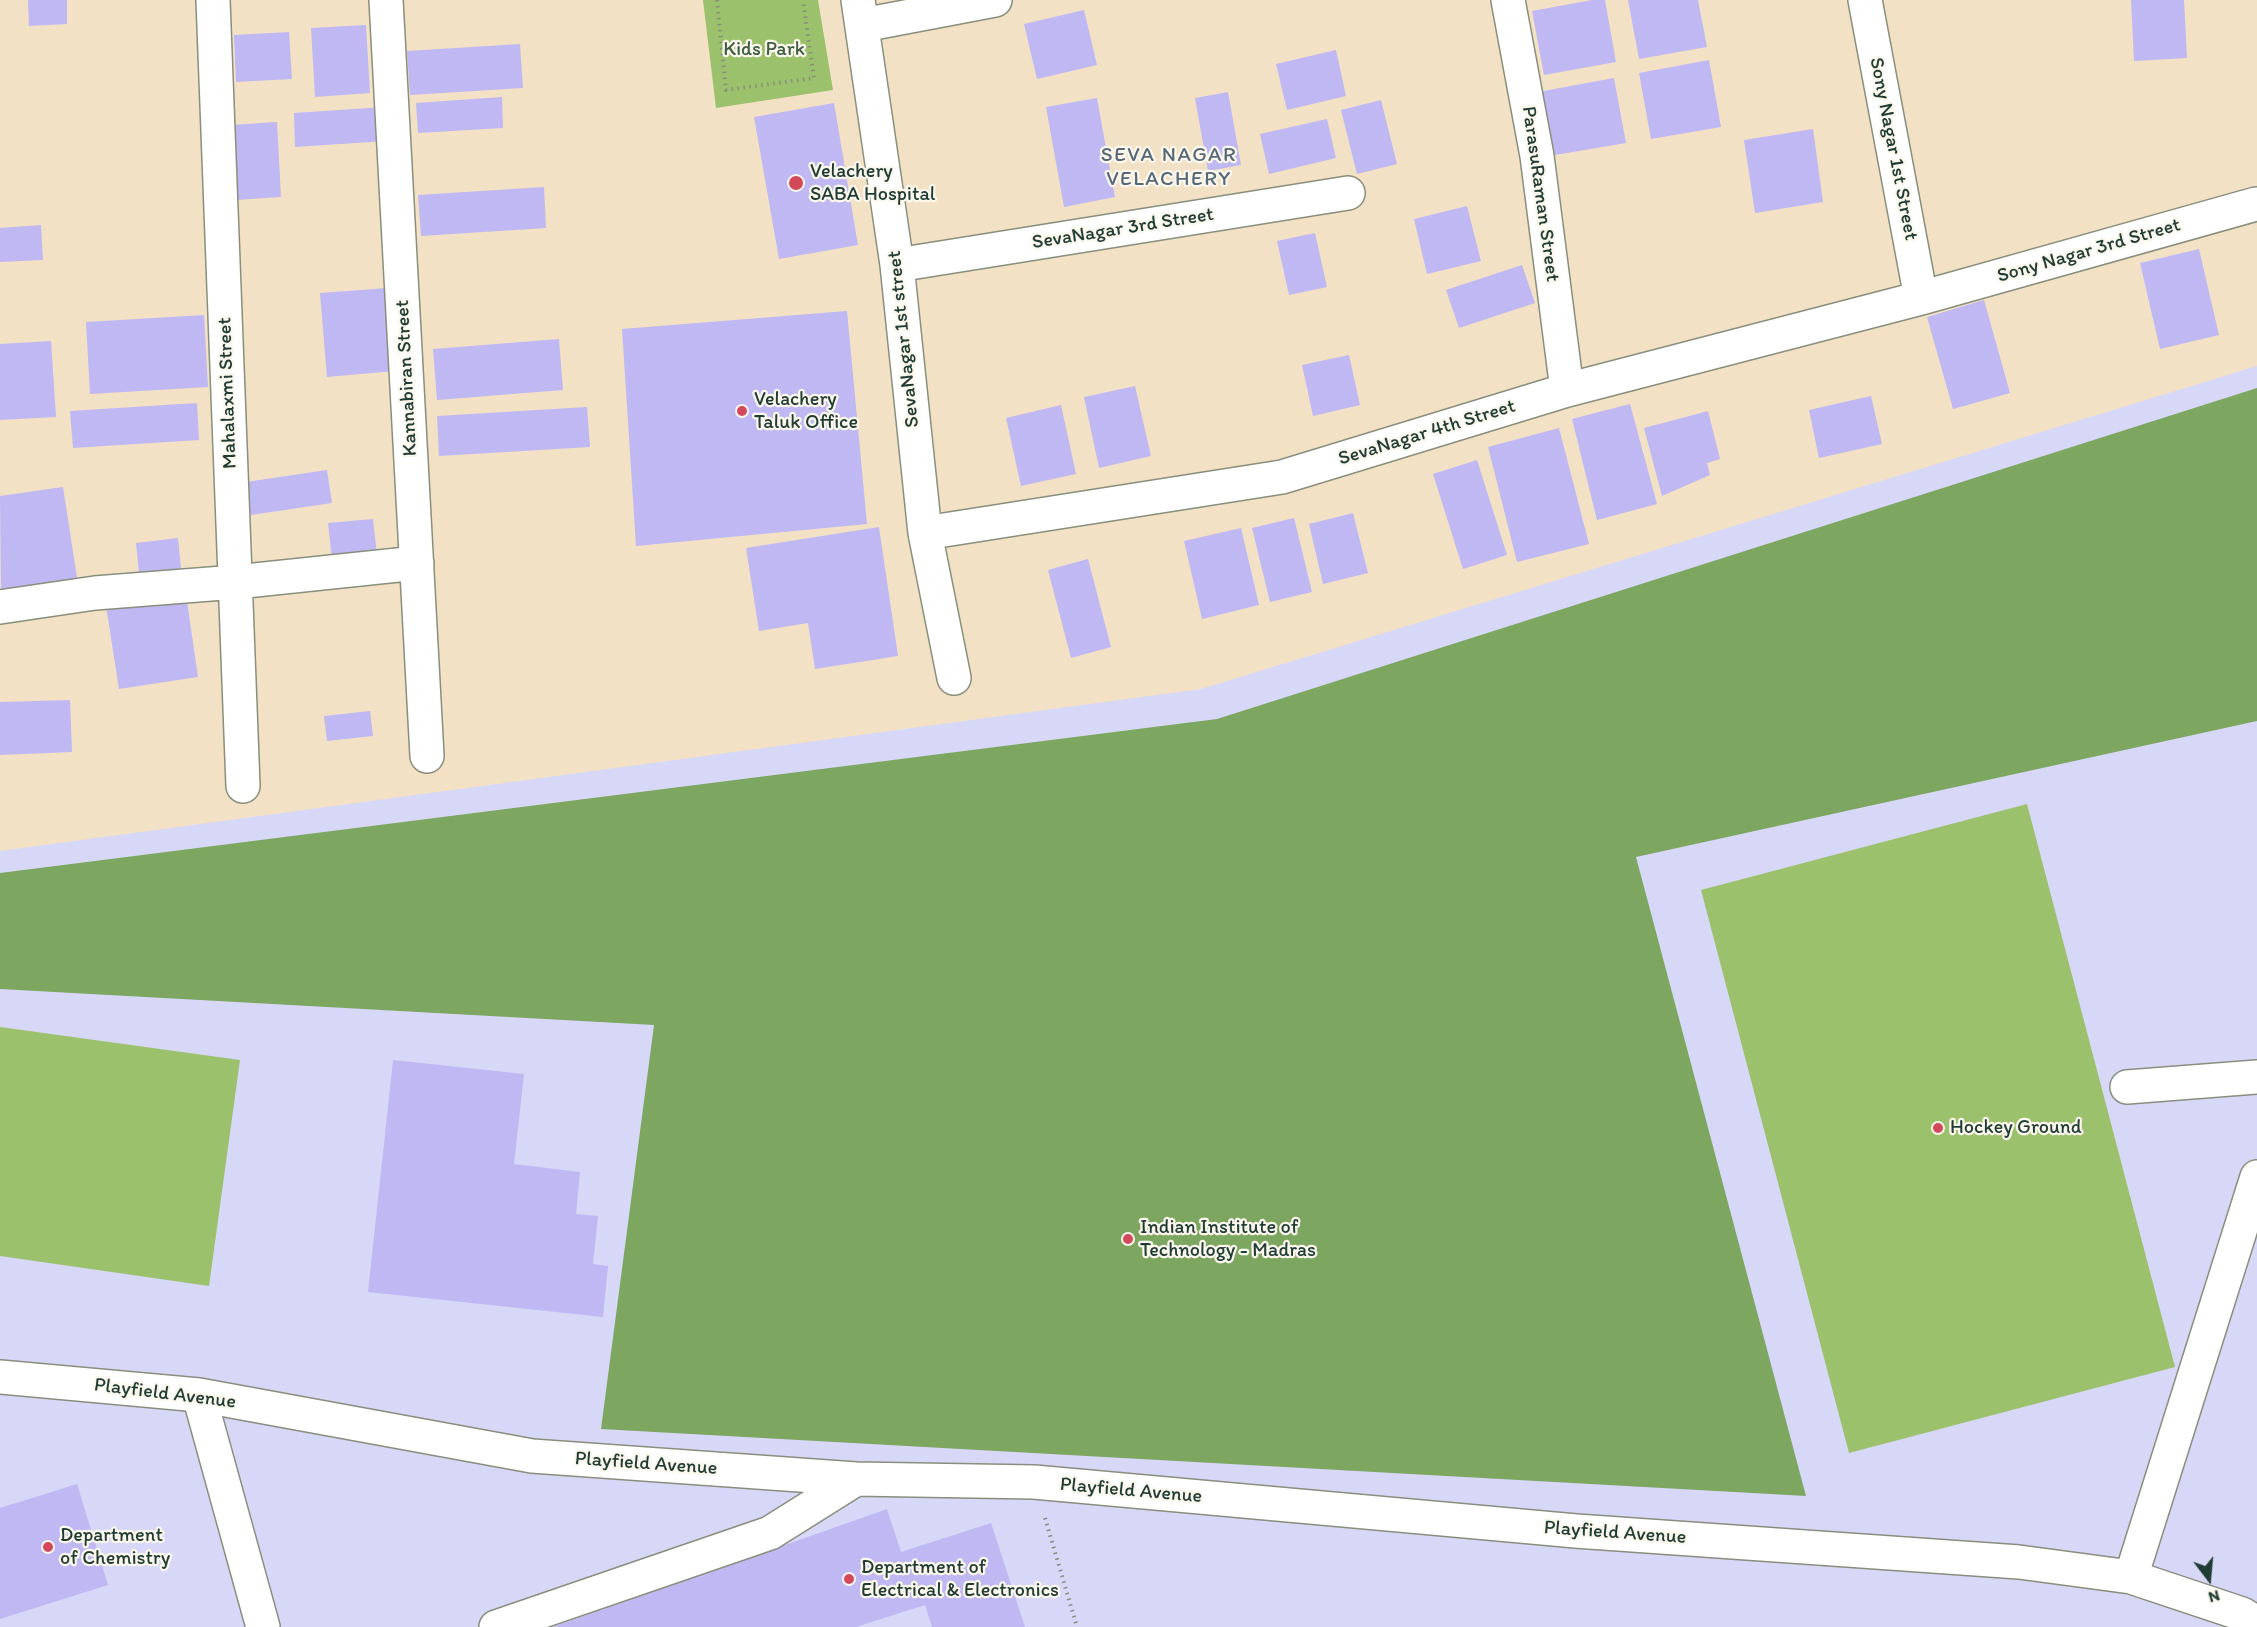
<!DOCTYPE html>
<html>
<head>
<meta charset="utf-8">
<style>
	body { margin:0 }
	#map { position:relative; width:2257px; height:1627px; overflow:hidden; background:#f2e1c5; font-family:Itim,sans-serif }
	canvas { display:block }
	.north { position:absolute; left:2179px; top:1549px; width:60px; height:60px; -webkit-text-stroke:4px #fbf7ec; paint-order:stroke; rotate:164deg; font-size:16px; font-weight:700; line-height:24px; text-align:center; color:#1f3d34 }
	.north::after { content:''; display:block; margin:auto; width:21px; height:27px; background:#1f3d34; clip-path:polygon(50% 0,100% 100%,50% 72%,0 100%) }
</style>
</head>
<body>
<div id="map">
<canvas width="2257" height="1627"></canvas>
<div class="north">N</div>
</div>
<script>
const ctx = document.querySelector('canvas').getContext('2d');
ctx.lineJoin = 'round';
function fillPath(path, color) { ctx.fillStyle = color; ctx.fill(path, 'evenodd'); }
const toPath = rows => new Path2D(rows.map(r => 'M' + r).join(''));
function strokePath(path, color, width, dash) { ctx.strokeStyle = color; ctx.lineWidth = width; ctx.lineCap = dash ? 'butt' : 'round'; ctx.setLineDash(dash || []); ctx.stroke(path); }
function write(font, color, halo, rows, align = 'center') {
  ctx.font = font + ' Itim,sans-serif'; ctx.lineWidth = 4.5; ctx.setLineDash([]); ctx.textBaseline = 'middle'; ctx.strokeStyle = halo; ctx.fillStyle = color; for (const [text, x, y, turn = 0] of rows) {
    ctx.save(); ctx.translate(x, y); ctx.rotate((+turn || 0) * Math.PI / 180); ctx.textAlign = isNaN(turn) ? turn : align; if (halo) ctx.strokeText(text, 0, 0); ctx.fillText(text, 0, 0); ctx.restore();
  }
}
fillPath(toPath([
	[2257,366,2257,1627,0,1627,0,851,1201,689]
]), '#d7d7f8');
fillPath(toPath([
	[703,0,818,0,833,90,716,108],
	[2027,804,2175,1367,1849,1453,1701,890],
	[0,1027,240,1060,209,1286,0,1256]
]), '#9cc16c');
fillPath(toPath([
	[2257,388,2257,721,1636,857,1806,1496,601,1429,654,1025,0,989,0,873,1217,719]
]), '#7da760');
fillPath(toPath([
	[28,0,67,0,67,24,29,26],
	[1592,0,1605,0,1616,62,1544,75,1532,11],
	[1628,0,1698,0,1707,47,1639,59],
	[2131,0,2184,0,2187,58,2134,61],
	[1084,10,1097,65,1037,79,1024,24],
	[366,25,370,93,315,97,311,28],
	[289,32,292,79,236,82,234,35],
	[520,44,523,88,410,95,407,51],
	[1336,50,1346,96,1287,110,1276,64],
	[1709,60,1721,127,1651,139,1639,73],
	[1614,78,1626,143,1549,156,1538,92],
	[1228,92,1241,165,1208,171,1195,98],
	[502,97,503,128,418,133,416,103],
	[1097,98,1115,197,1064,207,1046,107],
	[1381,100,1397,164,1357,174,1341,110],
	[834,103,858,245,779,259,754,117],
	[384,107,386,141,295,147,294,113],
	[1327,119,1336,158,1269,174,1260,134],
	[277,122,281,197,235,200,231,125],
	[1813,129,1823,202,1755,213,1744,140],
	[544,187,546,228,421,236,418,195],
	[1467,206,1481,261,1427,274,1414,219],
	[41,225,43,260,0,262,0,228],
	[1315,233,1327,287,1289,295,1277,241],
	[2199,249,2219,335,2160,349,2140,263],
	[1522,265,1535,303,1459,328,1446,290],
	[388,288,395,371,327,377,320,293],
	[1984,300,2010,393,1953,409,1927,317],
	[847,311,867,524,636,546,622,329],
	[204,315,208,387,90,394,86,322],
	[559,339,563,390,437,400,433,349],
	[51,341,56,417,0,420,0,344],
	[1349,355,1360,405,1313,416,1302,365],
	[1135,386,1151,456,1099,468,1084,397],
	[1871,396,1882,444,1819,458,1809,410],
	[197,403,199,440,73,448,70,411],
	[1630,404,1657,504,1597,520,1572,419],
	[1061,405,1076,474,1021,486,1006,418],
	[587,407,590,447,439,456,437,416],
	[1708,411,1720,459,1707,463,1710,475,1662,496,1644,428],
	[1559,428,1589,544,1517,562,1488,447],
	[1477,460,1507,555,1463,569,1433,474],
	[327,470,332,503,251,515,246,482],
	[63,487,78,584,1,595,0,496],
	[1353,513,1368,573,1323,584,1309,524],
	[1294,518,1312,592,1270,602,1252,528],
	[373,519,377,555,332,559,328,523],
	[879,527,898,656,815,669,808,623,759,631,746,548],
	[1241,528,1259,605,1202,619,1184,541],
	[178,538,182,579,140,583,136,543],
	[1088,559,1111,647,1071,658,1048,570],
	[186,594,198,677,119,689,106,606],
	[70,700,72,752,0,755,0,702],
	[370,711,373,736,327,741,324,716],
	[393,1060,524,1074,514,1164,580,1172,576,1214,598,1216,593,1264,608,1266,603,1317,368,1292],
	[77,1484,108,1585,0,1619,0,1508],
	[887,1509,901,1552,991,1523,1025,1627,932,1627,925,1605,856,1627,553,1627]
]), '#bfb8f3');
const minor = toPath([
	[213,0,243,786],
	[386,0,427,756],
	[858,0,897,265,925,533,954,678],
	[1508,0,1537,156,1567,390],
	[1865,0,1921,298],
	[863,25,995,0],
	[897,265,1348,193],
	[925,533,1282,477,1567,390,1921,298,2256,204],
	[0,607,95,593,236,582,417,563],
	[2127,1087,2257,1077],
	[0,1377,199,1395,532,1456,856,1479,1034,1482,1576,1531,2019,1562,2131,1577,2242,1614,2257,1623],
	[199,1395,263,1627],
	[2131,1577,2257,1177],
	[496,1627,770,1533,856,1479]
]);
strokePath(minor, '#888f7c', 36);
strokePath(toPath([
	[717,0,726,90,814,78,803,0],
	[1045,1518,1077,1627]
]), '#888f7c', 4, [1.5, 4.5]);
strokePath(minor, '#fff', 33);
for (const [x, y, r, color] of [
	[796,183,8,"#d1495b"],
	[742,411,6,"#d1495b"],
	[1938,1128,6,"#d1495b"],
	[1128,1239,6,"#d1495b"],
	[48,1547,6,"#d1495b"],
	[849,1579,6,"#d1495b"]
]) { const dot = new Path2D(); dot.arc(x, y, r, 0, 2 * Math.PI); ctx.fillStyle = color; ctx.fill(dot); strokePath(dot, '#fbf7ec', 2); }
write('20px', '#3e5e42', '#fbf7ec', [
	["Kids Park",764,50]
]);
write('20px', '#1f3d34', '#fbf7ec', [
	["Sony Nagar 1st Street",1893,149,79],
	["ParasuRaman Street",1540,194,82],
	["SevaNagar 3rd Street",1123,229,-9],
	["Sony Nagar 3rd Street",2089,251,-16],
	["SevaNagar 1st street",904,339,-96],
	["Kannabiran Street",407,378,-93],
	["Mahalaxmi Street",228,393,-92],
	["SevaNagar 4th Street",1427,433,-17],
	["Playfield Avenue",165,1394,7],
	["Playfield Avenue",646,1464,4],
	["Playfield Avenue",1131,1491,5],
	["Playfield Avenue",1615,1533,4]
]);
write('20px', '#1f3d34', '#fbf7ec', [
	["Velachery",810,172],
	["SABA Hospital",810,195],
	["Velachery",754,400],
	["Taluk Office",754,423],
	["Hockey Ground",1950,1128],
	["Indian Institute of",1140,1228],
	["Technology - Madras",1140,1251],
	["Department",60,1536],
	["of Chemistry",60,1559],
	["Department of",861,1568],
	["Electrical & Electronics",861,1591]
], 'left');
ctx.letterSpacing = '1.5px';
write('21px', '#576877', '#fbf7ec', [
	["SEVA NAGAR",1169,156],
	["VELACHERY",1169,180]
]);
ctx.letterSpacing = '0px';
</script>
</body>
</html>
